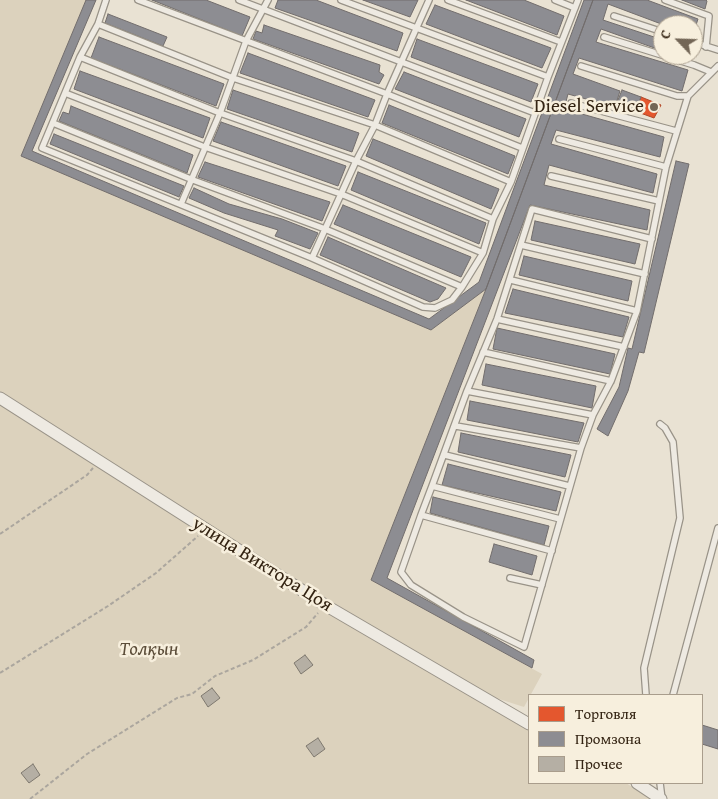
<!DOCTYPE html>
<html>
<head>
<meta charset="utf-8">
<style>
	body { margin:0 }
	#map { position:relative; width:718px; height:799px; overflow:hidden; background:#e9e2d3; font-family:"Gentium Book Plus",serif }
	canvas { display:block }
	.legend { position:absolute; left:528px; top:694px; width:175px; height:90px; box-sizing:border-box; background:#f7efdd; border:1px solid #a99d8c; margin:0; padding:6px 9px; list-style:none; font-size:15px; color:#332312 }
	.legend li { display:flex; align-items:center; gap:10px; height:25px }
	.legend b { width:25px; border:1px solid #a99d8c }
	.north { position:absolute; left:653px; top:15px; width:50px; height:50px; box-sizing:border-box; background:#f7efdd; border:1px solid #a99d8c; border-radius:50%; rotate:294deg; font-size:14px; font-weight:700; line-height:20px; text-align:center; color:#332312 }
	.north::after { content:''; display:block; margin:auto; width:18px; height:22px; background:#736656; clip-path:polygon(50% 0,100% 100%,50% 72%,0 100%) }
</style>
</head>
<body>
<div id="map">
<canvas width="718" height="799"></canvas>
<ul class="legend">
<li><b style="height:14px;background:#e4572e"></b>Торговля</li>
<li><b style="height:14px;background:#8d8d92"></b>Промзона</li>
<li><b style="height:14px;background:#b5afa4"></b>Прочее</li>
</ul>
<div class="north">С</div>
</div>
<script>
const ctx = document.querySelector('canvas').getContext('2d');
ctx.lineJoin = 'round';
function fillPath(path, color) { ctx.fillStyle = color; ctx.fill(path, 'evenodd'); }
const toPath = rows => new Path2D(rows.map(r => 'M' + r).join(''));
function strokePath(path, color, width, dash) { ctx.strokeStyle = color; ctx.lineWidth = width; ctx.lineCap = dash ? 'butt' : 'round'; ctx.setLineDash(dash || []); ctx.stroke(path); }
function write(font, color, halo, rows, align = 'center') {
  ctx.font = font + ' "Gentium Book Plus",serif'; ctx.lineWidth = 5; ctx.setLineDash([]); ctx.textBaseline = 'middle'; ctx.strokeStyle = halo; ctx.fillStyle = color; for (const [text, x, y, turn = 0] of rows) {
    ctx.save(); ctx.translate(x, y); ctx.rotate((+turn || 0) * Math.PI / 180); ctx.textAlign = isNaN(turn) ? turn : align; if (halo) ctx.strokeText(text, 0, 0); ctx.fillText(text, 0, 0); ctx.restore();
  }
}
fillPath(toPath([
	[0,0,86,0,21,156,431,330,486,289,371,580,542,674,524,707,496,698,529,720,529,783,626,783,651,799,0,799]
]), '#dcd2bd');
const shops = toPath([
	[641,97,661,105,654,118,635,111,641,97]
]);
fillPath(shops, '#e4572e');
strokePath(shops, '#af4726', 1);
const industry = toPath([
	[86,0,96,0,32,151,429,319,479,282,584,0,593,0,486,289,431,330,21,156,86,0],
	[152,0,206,0,250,17,242,36,152,0],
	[278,0,316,0,403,33,397,51,275,8,278,0],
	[363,0,418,0,410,17,363,0],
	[466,0,524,0,564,16,557,35,466,0],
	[593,0,647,0,698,19,693,34,693,25,664,25,608,4,603,20,663,40,663,51,601,29,596,42,688,70,682,91,579,58,573,74,620,91,615,107,568,94,564,109,664,137,660,157,556,130,551,144,657,174,653,193,549,165,544,185,650,210,647,230,530,205,387,578,534,660,532,668,371,580,486,289,593,0],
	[682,0,706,0,707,1,705,9,682,0],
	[435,5,551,48,542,68,426,24,435,5],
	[108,14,167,37,163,46,105,23,108,14],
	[264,25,380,65,379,72,384,75,379,84,253,39,256,31,262,33,264,25],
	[99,37,224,84,216,106,91,58,99,37],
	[417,39,538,84,531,102,411,57,417,39],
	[248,53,375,100,368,117,240,73,248,53],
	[674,55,691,55,690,60,674,55],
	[80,71,210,118,203,138,74,89,80,71],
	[404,72,526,119,519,137,395,89,404,72],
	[233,90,359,133,352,152,227,109,233,90],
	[622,90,641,97,635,111,628,109,626,115,614,110,622,90],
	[389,105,515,156,508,174,382,123,389,105],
	[71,106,193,155,187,173,59,121,63,112,69,114,71,106],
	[221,122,346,166,338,186,213,141,221,122],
	[54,134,184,186,179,197,50,144,54,134],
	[373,139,499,189,491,209,366,156,373,139],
	[676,161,689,164,644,353,639,352,628,391,608,436,597,429,619,387,628,348,632,349,676,161],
	[205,162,330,202,322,221,198,177,205,162],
	[358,172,486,223,479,244,351,190,358,172],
	[194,188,229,204,282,219,318,233,310,249,275,236,278,230,224,213,189,198,194,188],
	[343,205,471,257,461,277,334,224,343,205],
	[535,221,640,244,635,264,531,240,535,221],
	[328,237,446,288,438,299,430,302,320,255,328,237],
	[524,256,632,281,628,301,519,275,524,256],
	[513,289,629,317,623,337,505,313,513,289],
	[497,328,615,354,610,374,493,349,497,328],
	[486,364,596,386,592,408,482,385,486,364],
	[470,401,584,423,578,442,467,420,470,401],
	[461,433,571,455,565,477,458,452,461,433],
	[448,464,561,492,556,511,442,485,448,464],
	[433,497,549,526,544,545,430,513,433,497],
	[494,544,537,556,532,575,489,562,494,544],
	[702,725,718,730,718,749,702,744,702,725]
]);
fillPath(industry, '#8d8d92');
strokePath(industry, '#726d6c', 1);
const building = toPath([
	[305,655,313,665,301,674,294,663,305,655],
	[212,688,220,698,208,707,201,696,212,688],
	[318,738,325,749,314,757,306,746,318,738],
	[33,764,40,775,29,783,21,773,33,764]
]);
fillPath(building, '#b5afa4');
strokePath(building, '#7f796f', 1);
const lane = toPath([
	[106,0,98,24,80,57,42,148,312,258],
	[138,0,387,94,522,148],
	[239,0,535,113],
	[341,0,548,77],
	[429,0,387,94,375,125,356,161,312,258,423,307,435,308,452,300,462,287,483,253,493,219,511,182,548,77,578,0],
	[448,0,561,42],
	[555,0,575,8],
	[665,0,709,16,706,47],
	[614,16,663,32],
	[98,24,233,78,375,125,511,182],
	[604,37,694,65,711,72],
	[693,42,718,50],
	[80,57,220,113,356,161,493,219],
	[581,66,677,96,688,96],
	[65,93,202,146,341,194,483,253],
	[571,103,676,131],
	[53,123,193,180,325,229,462,287],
	[559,139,666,167],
	[551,176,659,201],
	[181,204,220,113,246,41,268,0],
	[521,245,645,274],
	[511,280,637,311],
	[497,319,624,347],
	[483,352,611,381],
	[467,391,593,415],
	[456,426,581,448],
	[445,455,569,486],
	[421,515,432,486],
	[560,519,432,486,467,391,497,319,532,209,652,239],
	[552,551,421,515,401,572,411,585,463,617,524,647,581,448,593,415,611,381,637,311,666,167,688,96,718,66],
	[510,578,542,585],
	[646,695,644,668,680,518,673,442,665,428,660,424],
	[673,695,718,528],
	[660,783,662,799]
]);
const street = toPath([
	[0,398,325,605,529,724],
	[637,783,661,799]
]);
strokePath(lane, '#999388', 8);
strokePath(street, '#999388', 13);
strokePath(toPath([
	[0,534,87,475,93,468],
	[0,673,108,606,156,573,198,536],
	[30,799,87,754,177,698,192,694,215,676,253,660,306,627,318,613]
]), '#aba69e', 2, [4, 2.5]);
strokePath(lane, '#eeeae2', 5.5);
strokePath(street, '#eeeae2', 11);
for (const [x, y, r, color] of [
	[654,107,5,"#736656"]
]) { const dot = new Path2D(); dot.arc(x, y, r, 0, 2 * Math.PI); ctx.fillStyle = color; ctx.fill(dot); strokePath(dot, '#f7efdd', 2); }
write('19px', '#332312', '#f7efdd', [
	["Diesel Service",644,107]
], 'right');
write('19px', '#332312', '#f7efdd', [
	["улица Виктора Цоя",262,565,32]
]);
write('italic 19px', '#5b4c38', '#f7efdd', [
	["Толқын",149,650]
]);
</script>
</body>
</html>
